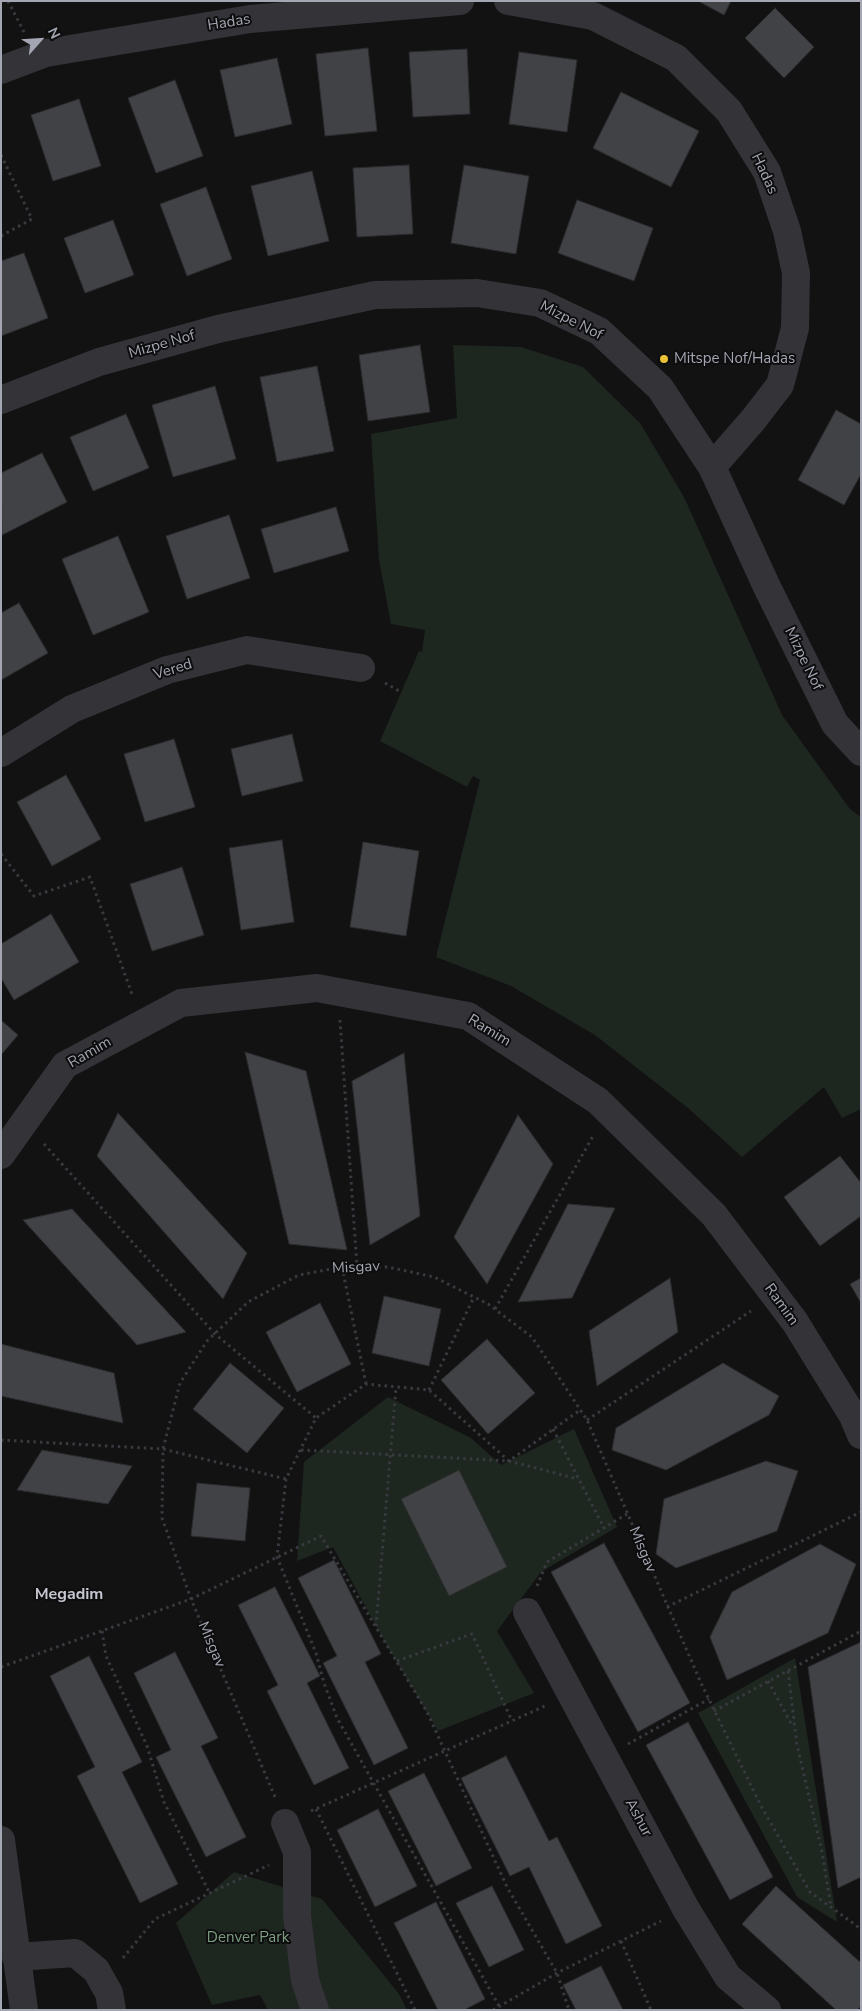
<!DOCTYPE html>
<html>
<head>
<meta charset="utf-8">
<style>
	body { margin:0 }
	#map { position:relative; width:862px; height:2011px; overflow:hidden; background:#121213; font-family:"Nunito Sans",sans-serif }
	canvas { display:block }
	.frame { position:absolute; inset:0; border:2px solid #a4a7b3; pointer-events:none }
	.north { position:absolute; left:15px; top:15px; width:50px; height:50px; -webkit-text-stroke:4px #0d0d0e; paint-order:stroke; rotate:64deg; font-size:14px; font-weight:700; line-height:20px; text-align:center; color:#a4a7b3 }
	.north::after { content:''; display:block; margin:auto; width:18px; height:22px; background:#a4a7b3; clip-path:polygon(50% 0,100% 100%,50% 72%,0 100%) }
</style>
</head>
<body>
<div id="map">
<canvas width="862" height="2011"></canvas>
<div class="frame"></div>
<div class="north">N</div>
</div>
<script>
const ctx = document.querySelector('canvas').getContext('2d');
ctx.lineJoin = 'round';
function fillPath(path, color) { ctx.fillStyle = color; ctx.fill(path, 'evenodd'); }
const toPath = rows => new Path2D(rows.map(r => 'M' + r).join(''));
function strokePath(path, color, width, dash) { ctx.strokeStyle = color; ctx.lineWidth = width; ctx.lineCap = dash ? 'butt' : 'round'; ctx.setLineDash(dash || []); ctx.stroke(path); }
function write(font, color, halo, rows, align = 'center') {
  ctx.font = font + ' "Nunito Sans",sans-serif'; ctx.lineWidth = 4; ctx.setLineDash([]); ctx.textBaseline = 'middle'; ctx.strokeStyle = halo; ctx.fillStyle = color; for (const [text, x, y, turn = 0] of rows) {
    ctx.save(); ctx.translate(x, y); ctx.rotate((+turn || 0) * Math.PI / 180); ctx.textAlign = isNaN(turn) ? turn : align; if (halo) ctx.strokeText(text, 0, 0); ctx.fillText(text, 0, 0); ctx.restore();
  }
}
fillPath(toPath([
	[453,345,521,347,583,367,640,423,684,497,782,715,850,809,861,817,861,1109,842,1118,824,1087,742,1157,688,1108,595,1035,511,986,436,957,480,780,473,776,467,787,380,741,419,651,422,652,425,630,391,624,379,560,371,434,457,418],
	[388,1397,471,1438,501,1465,574,1429,617,1527,541,1572,497,1631,534,1693,438,1731,386,1644,333,1547,297,1561,304,1462],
	[795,1658,837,1922,797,1897,698,1713],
	[234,1872,322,1899,399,1994,407,2010,268,2010,260,1995,212,2005,176,1923]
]), '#1e2620');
const building = toPath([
	[698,1,731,1,724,15,698,1],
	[775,8,814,47,784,78,745,38,775,8],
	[368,48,377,131,325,136,316,54,368,48],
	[467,49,470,114,413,117,409,52,467,49],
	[519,52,577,60,567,132,509,124,519,52],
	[277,58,292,124,235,137,220,70,277,58],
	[175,80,203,156,156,173,128,98,175,80],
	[621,92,699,131,671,187,593,148,621,92],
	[79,99,101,166,53,181,31,115,79,99],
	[409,165,413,234,357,237,353,168,409,165],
	[464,165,529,176,516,254,451,243,464,165],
	[312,171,329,241,268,256,251,186,312,171],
	[206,187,232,259,187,276,160,204,206,187],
	[577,200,653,228,634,281,558,253,577,200],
	[113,220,134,275,85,293,64,238,113,220],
	[24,253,48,318,1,336,1,261,24,253],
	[420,345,430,412,368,421,359,355,420,345],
	[317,366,334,451,277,462,260,377,317,366],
	[215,386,236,459,173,477,152,405,215,386],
	[836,410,861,424,861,474,844,505,798,480,836,410],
	[126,414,149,468,93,491,70,437,126,414],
	[42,453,67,502,2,535,1,473,42,453],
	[336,507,349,551,274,573,261,529,336,507],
	[229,515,250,578,187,599,166,536,229,515],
	[118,536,149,612,93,635,62,559,118,536],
	[19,603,48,653,1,680,1,613,19,603],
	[292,734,303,781,242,796,231,749,292,734],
	[174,739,195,807,145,822,124,754,174,739],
	[66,775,101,839,52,866,17,802,66,775],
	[282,840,294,922,241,930,229,848,282,840],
	[363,842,419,851,406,936,350,927,363,842],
	[182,867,204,935,152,951,130,884,182,867],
	[51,914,79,962,14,1000,1,978,1,944,51,914],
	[1,1020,18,1035,1,1055,1,1020],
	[245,1052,306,1071,347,1250,289,1244,245,1052],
	[404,1053,420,1216,370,1245,352,1081,404,1053],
	[118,1113,247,1253,223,1299,97,1156,118,1113],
	[518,1115,553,1164,487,1284,454,1237,518,1115],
	[840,1156,861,1183,861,1216,820,1246,784,1197,840,1156],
	[568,1204,615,1208,572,1298,518,1302,568,1204],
	[72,1209,186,1332,137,1345,23,1220,72,1209],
	[670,1278,678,1332,597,1386,589,1331,670,1278],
	[861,1278,861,1303,850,1284,861,1278],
	[384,1296,441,1309,429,1366,372,1353,384,1296],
	[320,1303,351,1364,297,1392,266,1332,320,1303],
	[487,1339,535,1393,488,1434,441,1380,487,1339],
	[1,1344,114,1373,123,1423,1,1396,1,1344],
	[230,1363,284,1408,247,1453,193,1409,230,1363],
	[723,1363,779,1396,769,1415,666,1470,612,1450,616,1428,723,1363],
	[42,1450,132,1466,108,1504,17,1490,42,1450],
	[766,1461,798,1471,777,1531,676,1568,656,1554,664,1499,766,1461],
	[459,1470,507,1567,449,1596,401,1499,459,1470],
	[197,1483,250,1488,245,1541,191,1536,197,1483],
	[604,1543,690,1703,638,1732,551,1572,604,1543],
	[820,1544,856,1564,828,1633,727,1680,710,1637,732,1592,820,1544],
	[334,1560,381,1654,365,1662,408,1748,374,1765,323,1663,337,1656,298,1578,334,1560],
	[275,1587,320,1676,307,1683,349,1768,314,1785,267,1691,278,1685,238,1605,275,1587],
	[861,1642,861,1877,838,1888,808,1667,861,1642],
	[175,1652,218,1738,201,1746,246,1837,206,1857,156,1757,171,1750,134,1673,175,1652],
	[89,1656,142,1762,122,1772,178,1884,140,1903,77,1776,95,1767,50,1676,89,1656],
	[688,1722,773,1877,730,1900,646,1745,688,1722],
	[506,1756,549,1841,557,1837,602,1926,566,1944,529,1867,510,1876,461,1778,506,1756],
	[424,1773,472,1868,436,1886,388,1791,424,1773],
	[378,1809,417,1886,375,1907,337,1830,378,1809],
	[492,1886,524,1950,489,1967,456,1903,492,1886],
	[776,1886,861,1963,861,2006,857,2010,836,2010,742,1924,776,1886],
	[436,1902,485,1999,464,2010,438,2010,394,1923,436,1902],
	[601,1966,623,2010,576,2010,563,1985,601,1966]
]);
fillPath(building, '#414246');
strokePath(building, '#2c2c2f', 1);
strokePath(toPath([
	[8,1,24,32],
	[1,155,32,219,1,236],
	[385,683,401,692],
	[1,854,34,896,90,877,133,997],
	[340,1020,357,1267],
	[44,1144,215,1334,316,1418],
	[342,1267,366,1384],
	[495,1309,593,1136],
	[429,1390,474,1297],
	[587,1420,751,1311],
	[553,1429,604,1528],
	[1,1440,163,1449,286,1479],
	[301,1450,509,1461,578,1479],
	[537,1586,547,1562,627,1514],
	[667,1607,861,1512],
	[376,1626,396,1387],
	[102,1631,106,1656,147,1746,164,1802,210,1894],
	[397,1661,472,1634,512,1721],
	[1,1667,191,1599,321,1536,427,1712,507,1887,557,1973,569,2010],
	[788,1671,797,1745,822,1852,831,1907],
	[768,1681,793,1727],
	[714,1711,861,1631],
	[628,1744,709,1699],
	[275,1797,191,1599,162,1518,163,1449,180,1383,207,1341,248,1302,299,1275,342,1267,388,1267,434,1277,488,1304,532,1337,587,1420,701,1683,761,1806,810,1892,861,1929],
	[316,1809,415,2010],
	[311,1811,545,1706],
	[621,1941,651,2010],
	[123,1958,155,1919,269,1865],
	[499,2006,337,1718,324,1683,316,1653,277,1557,286,1479,316,1418,366,1384,429,1390,509,1461,580,1410],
	[493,2010,557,1973,661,1921]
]), '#393a3f', 3, [2.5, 4]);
strokePath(toPath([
	[508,1,593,16,676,58,729,111,767,172,787,231,796,273,795,328,780,385,753,420,712,467],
	[1,70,46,53,250,19,460,1],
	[1,400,99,362,218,329,375,295,477,293,540,303,599,331,660,388,712,467,767,587,835,724,861,752],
	[1,753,72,709,167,670,247,650,361,668],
	[1,1155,65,1065,181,1003,317,988,468,1016,598,1101,714,1215,795,1322,853,1416,861,1435],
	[527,1612,686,1909,728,1977,767,2010],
	[285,1823,297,1852,297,1916,305,1980,315,2010],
	[1,1840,24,2010],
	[16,1957,75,1953,96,1970,109,1993,112,2010]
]), '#333338', 28);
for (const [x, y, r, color] of [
	[664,359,5,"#e9c134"]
]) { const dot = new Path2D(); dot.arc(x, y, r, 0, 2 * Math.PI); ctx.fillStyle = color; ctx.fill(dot); strokePath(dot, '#0d0d0e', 2); }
write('15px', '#a4a7b3', '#0d0d0e', [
	["Hadas",229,23,-9],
	["Hadas",764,174,65],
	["Mizpe Nof",571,321,27],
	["Mizpe Nof",162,345,-16],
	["Mizpe Nof",803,659,64],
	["Vered",173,670,-17],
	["Ramim",489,1031,31],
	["Ramim",90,1053,-30],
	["Misgav",356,1268,-3],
	["Ramim",781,1305,54],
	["Misgav",642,1550,67],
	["Misgav",211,1645,67],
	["Ashur",638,1818,62]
]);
write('15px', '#a4a7b3', '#0d0d0e', [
	["Mitspe Nof/Hadas",674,359]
], 'left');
write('15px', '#7c9e82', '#0d0d0e', [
	["Denver Park",248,1938]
]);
write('bold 16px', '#c5c6d0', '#0d0d0e', [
	["Megadim",69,1595]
]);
</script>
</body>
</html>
